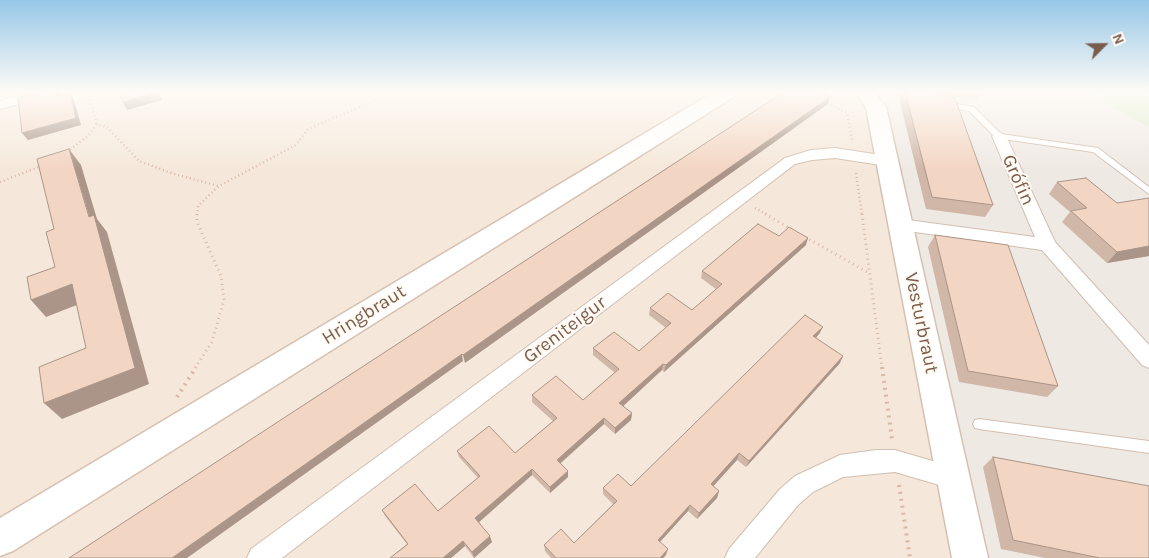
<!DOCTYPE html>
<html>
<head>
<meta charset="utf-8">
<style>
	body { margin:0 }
	#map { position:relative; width:1149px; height:558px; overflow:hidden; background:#fdf6ec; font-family:Karla,sans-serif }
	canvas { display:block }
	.north { position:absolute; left:1079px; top:20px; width:50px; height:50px; -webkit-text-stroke:4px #fffaf3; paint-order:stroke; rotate:67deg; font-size:14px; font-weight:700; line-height:20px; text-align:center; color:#7a5c4d }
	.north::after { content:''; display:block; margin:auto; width:18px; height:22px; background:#7a5c4d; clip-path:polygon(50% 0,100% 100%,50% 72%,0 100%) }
</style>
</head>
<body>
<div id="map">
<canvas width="1149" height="558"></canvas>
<div class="north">N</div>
</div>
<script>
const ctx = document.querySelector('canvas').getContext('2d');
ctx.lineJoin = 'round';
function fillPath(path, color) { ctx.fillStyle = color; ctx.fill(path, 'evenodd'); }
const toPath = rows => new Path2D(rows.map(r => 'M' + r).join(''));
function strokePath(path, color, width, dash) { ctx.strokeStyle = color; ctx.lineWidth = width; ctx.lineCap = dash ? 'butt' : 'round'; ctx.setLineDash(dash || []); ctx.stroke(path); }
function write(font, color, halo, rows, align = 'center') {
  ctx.font = font + ' Karla,sans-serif'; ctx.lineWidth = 4; ctx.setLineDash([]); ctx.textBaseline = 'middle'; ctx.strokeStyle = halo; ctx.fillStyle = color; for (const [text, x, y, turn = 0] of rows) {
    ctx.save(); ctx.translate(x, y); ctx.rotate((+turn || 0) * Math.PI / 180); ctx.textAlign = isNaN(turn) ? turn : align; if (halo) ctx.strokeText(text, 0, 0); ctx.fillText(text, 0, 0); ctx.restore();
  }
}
fillPath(toPath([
	[0,92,837,92,876,107,970,558,0,558]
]), '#f5e8da');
fillPath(toPath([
	[873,92,1099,92,1108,105,1149,127,1149,558,970,558]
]), '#efe9e4');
fillPath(toPath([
	[1099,92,1149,92,1149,127,1108,105]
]), '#d8ecc9');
const lane = toPath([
	[943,102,974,107,1001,134,1098,148,1149,187,1149,194,1093,152,996,138,969,111,943,106,943,102],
	[979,419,1149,441,1149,453,979,429,975,428,973,424,975,420,979,419]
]);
const street = toPath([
	[33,92,56,92,54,95,0,109,0,101,33,92],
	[999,132,1006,136,1055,242,1149,345,1149,368,1142,365,1042,250,894,229,891,225,894,221,900,219,1035,237,992,136,999,132],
	[835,148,887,156,895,161,887,166,835,158,812,160,795,164,282,558,247,558,251,549,785,158,811,150,835,148],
	[876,450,895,450,953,467,962,470,965,478,962,486,953,489,895,472,843,477,813,492,798,505,755,558,725,558,729,549,780,489,795,476,840,455,876,450]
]);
const secondary = toPath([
	[714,92,737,92,735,96,13,551,0,556,0,518,714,92],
	[855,92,874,92,886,107,988,558,952,558,866,108,855,92]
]);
strokePath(lane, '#d1beb0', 2);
strokePath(street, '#d1beb0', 2);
strokePath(secondary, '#d6c0b0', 3);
strokePath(toPath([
	[88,92,97,124,107,127,139,161,174,174,219,186],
	[824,101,847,113,852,140],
	[67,152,88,136,97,124],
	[856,173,862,215],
	[0,182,41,166],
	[755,208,768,215],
	[197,215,198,206,219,186,296,145,308,129,395,92]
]), '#d9b8a5', 2.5, [1, 3]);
strokePath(toPath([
	[765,214,791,229],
	[862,214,882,368],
	[805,237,869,273],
	[195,368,212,342,224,300,221,276,197,222,197,214]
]), '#d9b8a5', 3, [1, 4]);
strokePath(toPath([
	[882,367,892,439],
	[177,397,196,367],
	[899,485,910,558]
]), '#d9b8a5', 4, [2, 5]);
fillPath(lane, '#fff');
fillPath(street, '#fff');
fillPath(secondary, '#fff');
fillPath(toPath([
	[902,92,981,92,977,99,948,96,993,205,985,217,926,209,899,98],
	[1057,182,1117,203,1149,256,1107,263,1062,222,1070,212,1049,194],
	[935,235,1058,386,1047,397,959,382,928,247],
	[779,236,806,245,664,372,662,370,623,406,632,413,631,420,615,434,604,424,560,464,568,471,568,477,550,493,532,475,479,522,492,542,474,558,465,546,451,558,390,558,407,544,385,516,382,510,438,511,478,478,459,457,457,451,515,453,553,421,532,402,532,395,583,400,615,373,593,355,593,348,639,351,666,328,649,315,650,308,692,310,716,289,701,278,702,271],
	[823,327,819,334,816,338,840,363,746,467,737,460,713,486,719,491,717,498,697,519,688,511,660,542,666,555,663,558,551,558,545,551,544,545,574,543,613,504,603,494,603,488,631,486],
	[993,457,1149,558,1045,558,1001,549,983,467]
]), '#d1b7a8');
fillPath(toPath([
	[55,92,57,92,60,103,56,96],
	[158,92,162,100,127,110,123,102],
	[70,93,74,100,81,125,28,140,22,133],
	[830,97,828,104,465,363,463,355],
	[69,149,81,165,97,219,107,232,149,384,62,419,44,403,135,368],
	[808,238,806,245,664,372,666,365],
	[1149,246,1149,256,1107,263,1117,252],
	[72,284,87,301,46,317,31,300],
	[823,327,819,334,810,344,813,336],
	[462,354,463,361,187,558,172,558],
	[843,356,840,363,746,467,749,461],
	[663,364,662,370,619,410,619,403],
	[632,413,631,420,615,434,615,428],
	[604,418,604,424,557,466,557,460],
	[739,453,737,460,709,491,711,484],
	[532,469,532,475,477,524,475,518],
	[568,471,568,477,550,493,550,487],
	[719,491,717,498,697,519,699,513],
	[690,505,688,511,657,545,658,540],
	[490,536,492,542,474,558,472,552],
	[463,541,465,546,451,558,443,558],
	[668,549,666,555,663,558,660,558]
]), '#aa9588');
const building = toPath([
	[42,92,55,92,56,96,70,93,76,118,22,133,18,98,42,92],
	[119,92,158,92,123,102,119,92],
	[784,92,820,92,830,97,463,355,462,354,172,558,69,558,784,92],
	[905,92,928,92,955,98,993,205,932,197,905,92],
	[69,149,89,217,94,215,135,368,44,403,39,367,86,348,72,284,31,300,27,277,55,267,46,232,54,229,37,159,69,149],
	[1086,178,1117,203,1149,198,1149,246,1117,252,1071,211,1087,208,1057,182,1086,178],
	[758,224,779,236,789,227,808,238,666,365,663,364,619,403,632,413,615,428,604,418,557,460,568,471,550,487,532,469,475,518,490,536,472,552,463,541,443,558,390,558,408,544,382,510,415,484,438,511,480,476,457,451,489,426,515,453,557,418,532,395,556,376,583,400,619,369,593,348,614,332,639,351,671,323,650,308,668,293,692,310,722,284,702,271,758,224],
	[935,235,1008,245,1058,386,968,371,935,235],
	[805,315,823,327,813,336,843,356,749,461,739,453,711,484,719,491,699,513,690,505,658,540,668,549,660,558,556,558,544,545,561,529,574,543,617,501,603,488,618,474,631,486,805,315],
	[993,457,1149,486,1149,558,1100,558,1013,540,993,457]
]);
fillPath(building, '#f3d5c3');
strokePath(building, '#aa9588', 1);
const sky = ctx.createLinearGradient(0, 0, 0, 170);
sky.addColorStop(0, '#97c7e8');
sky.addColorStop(0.54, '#fefbf6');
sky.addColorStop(1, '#fefbf600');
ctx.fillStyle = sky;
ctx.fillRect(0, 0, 1149, 170);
write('19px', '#7a5c4d', '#fffaf3', [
	["Grófin",1018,180,66],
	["Hringbraut",364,315,-32],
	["Vesturbraut",921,323,78],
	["Greniteigur",565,330,-37]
]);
</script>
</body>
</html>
